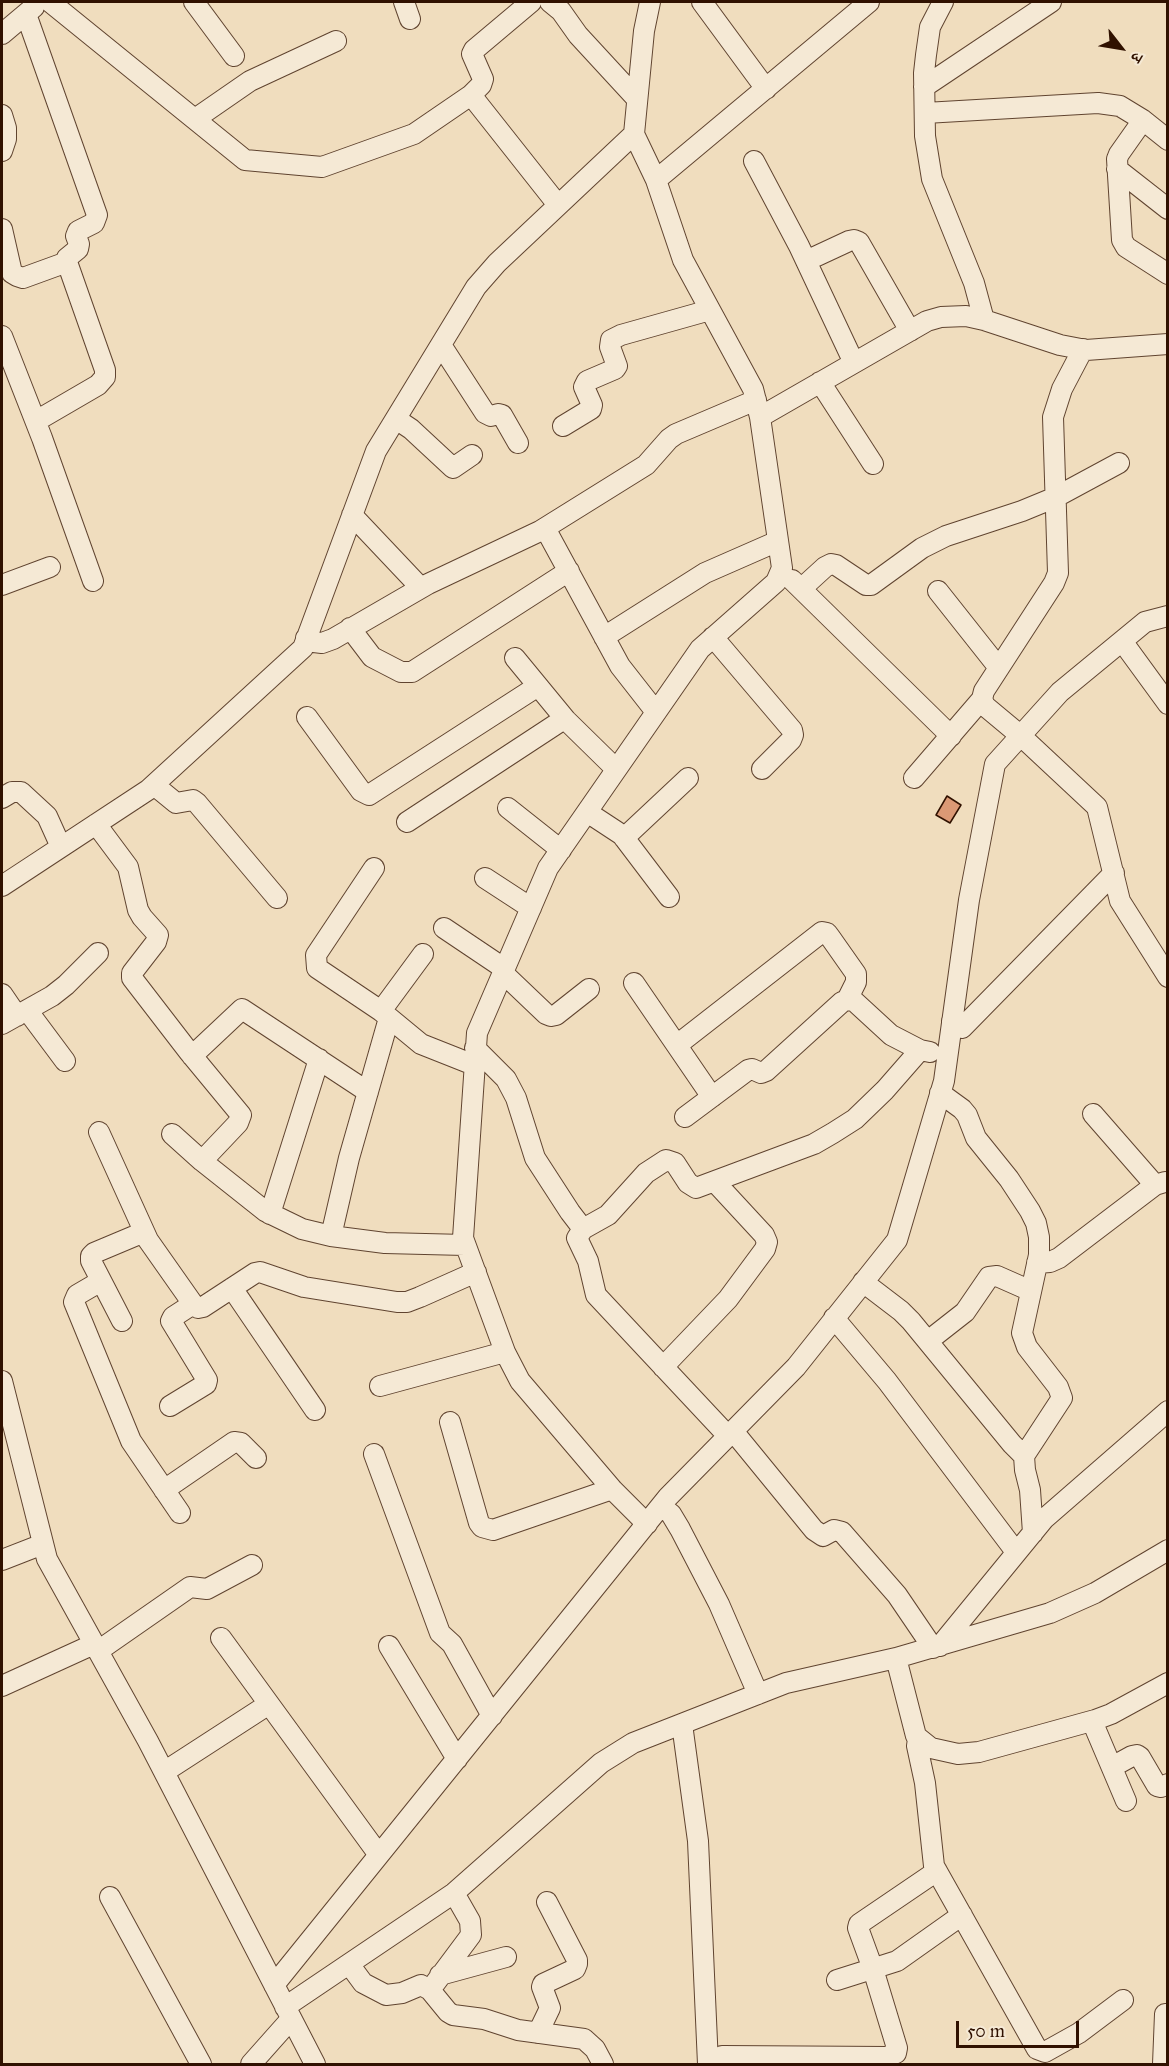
<!DOCTYPE html>
<html>
<head>
<meta charset="utf-8">
<style>
	body { margin:0 }
	#map { position:relative; width:1169px; height:2066px; overflow:hidden; background:#f0ddbe; font-family:"IM FELL Great Primer","Noto Serif Devanagari",serif }
	canvas { display:block }
	.frame { position:absolute; inset:0; border:3px solid #301100; pointer-events:none }
	.north { position:absolute; left:1091px; top:18px; width:60px; height:60px; -webkit-text-stroke:4px #f5e9d5; paint-order:stroke; rotate:121deg; font-size:16px; font-weight:700; line-height:24px; text-align:center; color:#301100 }
	.north::after { content:''; display:block; margin:auto; width:21px; height:27px; background:#301100; clip-path:polygon(50% 0,100% 100%,50% 72%,0 100%) }
	.scale { position:absolute; left:956px; top:2021px; width:123px; height:27px; box-sizing:border-box; border:3px solid #301100; border-top:0; padding-left:8px; font-size:18px; line-height:21px; white-space:nowrap; color:#301100; -webkit-text-stroke:4px #f5e9d5; paint-order:stroke }
</style>
</head>
<body>
<div id="map">
<canvas width="1169" height="2066"></canvas>
<div class="frame"></div>
<div class="north">उ</div>
<div class="scale">50 m</div>
</div>
<script>
const ctx = document.querySelector('canvas').getContext('2d');
ctx.lineJoin = 'round';
function fillPath(path, color) { ctx.fillStyle = color; ctx.fill(path, 'evenodd'); }
const toPath = rows => new Path2D(rows.map(r => 'M' + r).join(''));
function strokePath(path, color, width, dash) { ctx.strokeStyle = color; ctx.lineWidth = width; ctx.lineCap = dash ? 'butt' : 'round'; ctx.setLineDash(dash || []); ctx.stroke(path); }
const building = toPath([
	[947,796,961,805,950,823,936,815,947,796]
]);
fillPath(building, '#db9975');
strokePath(building, '#301100', 1.5);
const minor = toPath([
	[50,2,245,160,322,167,414,134,471,95,481,85,483,79,472,54,474,50,531,2],
	[194,2,234,56],
	[404,2,410,19],
	[550,2,561,11,578,35,637,99],
	[702,2,766,89],
	[943,2,930,27,926,55,924,73,925,136,932,179,974,283,984,320],
	[26,14,97,215,94,223,78,231,76,236,79,244,78,249,67,258,67,262,105,370,105,377,98,385,43,417,35,419],
	[2,34,34,7],
	[924,87,1051,2],
	[471,95,558,205],
	[925,113,1098,103,1120,106,1143,120,1168,140],
	[2,115,6,128,6,139,2,151],
	[195,119,250,81,336,41],
	[1143,120,1119,154,1117,159,1122,240,1126,247,1168,274],
	[754,161,799,246,854,363],
	[1117,169,1168,209],
	[656,180,869,2],
	[2,229,12,273,17,276,23,278,67,262],
	[806,261,849,241,854,240,859,242,910,331],
	[2,336,42,438,93,581],
	[441,345,485,413,491,416,498,414,502,415,518,443],
	[1083,349,1062,389,1053,417,1058,573,1054,583,984,691,982,699,985,706,1021,736,1097,807,1120,901,1168,977],
	[820,382,873,464],
	[760,417,927,321,941,317,966,316,984,320,1060,345,1086,350,1168,344],
	[396,419,411,429,453,468,472,455],
	[563,426,591,409,592,405,584,387,587,381,615,369,617,366,610,347,611,340,621,335,710,310],
	[352,515,421,588],
	[545,528,620,666,656,712],
	[792,580,951,736],
	[2,585,50,567],
	[802,588,825,567,831,564,836,565,866,585,871,585,922,548,946,536,1022,511,1056,497,1119,463],
	[938,591,999,668],
	[350,628,372,657,401,672,412,672,569,571],
	[604,637,705,573,778,541],
	[713,637,792,730,793,735,791,740,762,769],
	[306,638,314,642,322,643,333,639,428,584,540,531,646,465,669,439,676,434,756,400],
	[1122,641,1168,704],
	[515,658,566,720,616,769],
	[307,717,361,791,369,795,538,686],
	[914,778,982,699],
	[154,785,176,803,193,800,197,803,277,898],
	[2,798,12,792,21,792,47,816,61,847],
	[508,808,561,850],
	[587,812,622,835,669,897],
	[407,822,564,719],
	[96,824,128,867,138,910,142,917,158,935,156,942,132,973,132,978,189,1052,241,1115,238,1123,202,1161],
	[624,838,688,778],
	[374,868,316,955,317,968,381,1011,421,1044,474,1065],
	[485,878,531,908],
	[2,886,148,790,303,648,376,451,476,287,497,263,634,134],
	[444,928,505,969],
	[503,973,546,1014,551,1016,556,1015,589,989],
	[634,983,712,1097],
	[2,994,17,1016],
	[27,1010,65,1061],
	[381,1011,423,954],
	[952,1021,962,1028,1114,873],
	[2,1024,52,996,66,985,98,953],
	[677,1045,822,932,827,933,830,937,856,974,856,982,847,1000],
	[475,1048,506,1079,516,1098,535,1158,570,1212,583,1229,577,1238,588,1261,596,1295,728,1436],
	[192,1056,242,1009,368,1092],
	[940,1093,962,1109,967,1115,976,1138,1009,1179,1030,1211,1036,1223,1039,1237,1039,1255,1022,1333,1027,1347,1058,1387,1062,1398,1024,1456],
	[1093,1114,1155,1185,1165,1182],
	[685,1117,748,1070,752,1069,761,1073,766,1071,842,1002,847,1000,854,1001,891,1035,920,1050,930,1052],
	[99,1132,148,1240,193,1304,198,1308,203,1307,255,1273,260,1272,304,1287,397,1302,407,1302,420,1297,476,1272],
	[172,1134,202,1161,265,1211,302,1229,331,1236,385,1243,465,1245],
	[270,1214,319,1059],
	[583,1229,608,1215,646,1173,666,1160,675,1163,688,1183,696,1188,814,1144,833,1133,855,1119,885,1090,920,1050],
	[331,1236,349,1158,389,1018],
	[1037,1263,1050,1262,1059,1258,1155,1185],
	[101,1281,77,1295,74,1302,131,1441,180,1513],
	[863,1282,901,1311,911,1321,1012,1444,1024,1456,1025,1470,1030,1490,1033,1533],
	[232,1288,315,1410],
	[834,1318,887,1381,1016,1552],
	[122,1321,91,1261,91,1256,94,1253,144,1232],
	[928,1341,965,1312,989,1277,997,1276,1031,1291],
	[663,1367,728,1299,765,1249,767,1242,764,1235,715,1182],
	[2,1381,47,1559,148,1741,315,2064],
	[380,1386,505,1352],
	[170,1406,206,1384,207,1380,171,1321,173,1317,193,1304],
	[450,1422,479,1523,482,1527,493,1530,612,1489],
	[733,1431,814,1530,823,1536,834,1530,842,1532,897,1595,933,1648],
	[374,1454,440,1633,452,1644,492,1716],
	[164,1490,234,1442,241,1443,256,1458],
	[661,1506,671,1514,680,1529,719,1604,758,1694],
	[647,1524,612,1489,520,1381,505,1352,463,1238,477,1033,548,868,700,649,776,582,782,568,760,417,753,389,683,260,656,180,634,134,644,31,650,2],
	[2,1560,43,1544],
	[221,1638,379,1855],
	[389,1646,457,1759],
	[940,1646,1044,1519,1168,1411],
	[98,1651,190,1587,207,1589,252,1565],
	[896,1658,916,1736,931,1748,958,1754,979,1752,1095,1720,1111,1714,1168,1683],
	[2,1686,94,1644],
	[1092,1721,1126,1801],
	[682,1724,698,1841,708,2064],
	[918,1739,917,1746,925,1783,934,1866,1037,2049,1045,2052,1079,2033,1123,2000],
	[1112,1767,1132,1756,1137,1755,1140,1757,1157,1786,1161,1787,1168,1784],
	[164,1772,269,1704],
	[110,1897,201,2064],
	[349,1964,363,1983,386,1995,402,1993,421,1985,430,1990,448,2012,453,2015,484,2019,518,2030,584,2039,595,2049,603,2064],
	[440,1975,506,1957],
	[837,1980,897,1961,962,1915],
	[274,1985,668,1497,796,1367,897,1240,944,1081,969,900,995,764,1060,692,1145,622,1168,616],
	[430,1990,471,1935,470,1921,454,1893],
	[285,2007,454,1893,601,1763,633,1743,786,1683,896,1658,1050,1613,1095,1593,1168,1550],
	[538,2033,550,2008,542,1987,543,1984,575,1969,577,1964,577,1960,547,1902],
	[722,2056,887,2057,896,2053,897,2048,873,1969,858,1928,859,1924,937,1871],
	[251,2064,291,2019],
	[1163,2064,1165,2014]
]);
strokePath(minor, '#604430', 22);
strokePath(minor, '#f5e9d5', 20);
</script>
</body>
</html>
